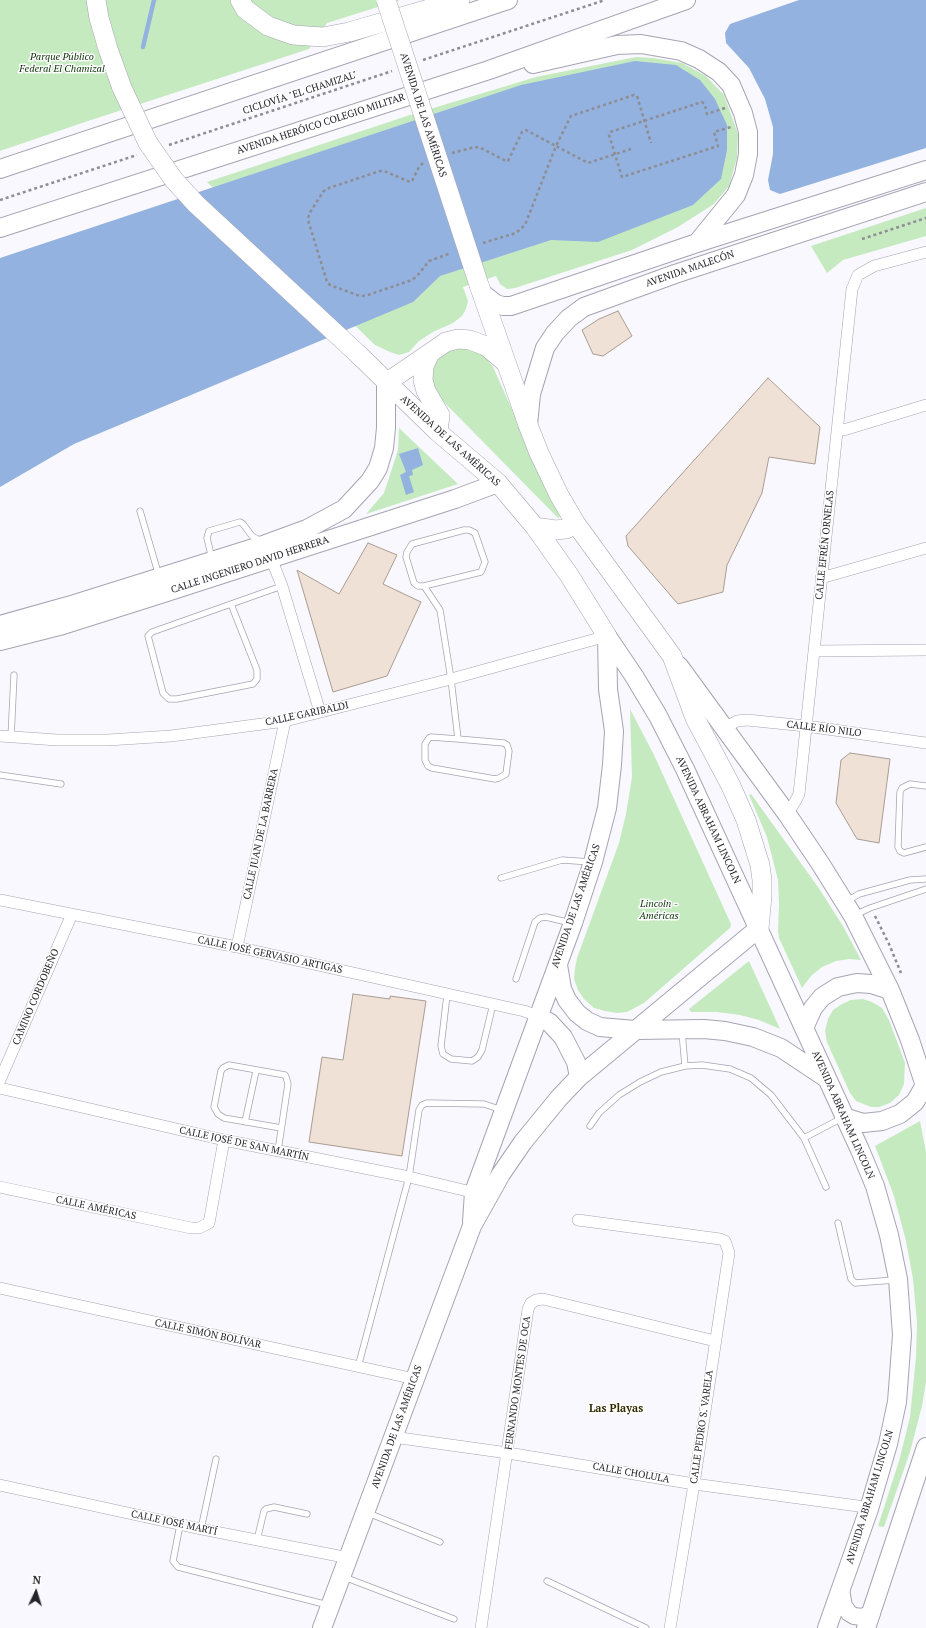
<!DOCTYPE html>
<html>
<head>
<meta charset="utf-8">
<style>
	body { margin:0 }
	#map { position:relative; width:926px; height:1628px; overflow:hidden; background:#f8f8fe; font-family:"PT Serif",serif }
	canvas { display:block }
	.north { position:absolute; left:16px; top:1572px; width:40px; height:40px; -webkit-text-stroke:3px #fff; paint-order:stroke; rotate:4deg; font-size:11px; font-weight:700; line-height:16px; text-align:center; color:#242329 }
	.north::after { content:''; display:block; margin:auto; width:14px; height:18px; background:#242329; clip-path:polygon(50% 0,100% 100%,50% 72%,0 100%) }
</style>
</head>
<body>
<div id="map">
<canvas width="926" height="1628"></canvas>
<div class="north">N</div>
</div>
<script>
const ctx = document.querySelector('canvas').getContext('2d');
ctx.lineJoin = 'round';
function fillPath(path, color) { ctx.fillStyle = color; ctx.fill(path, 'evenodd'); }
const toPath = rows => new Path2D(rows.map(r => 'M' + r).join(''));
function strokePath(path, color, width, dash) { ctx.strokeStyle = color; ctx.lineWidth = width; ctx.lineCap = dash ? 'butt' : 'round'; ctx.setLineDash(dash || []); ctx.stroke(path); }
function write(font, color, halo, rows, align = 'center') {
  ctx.font = font + ' "PT Serif",serif'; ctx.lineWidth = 3; ctx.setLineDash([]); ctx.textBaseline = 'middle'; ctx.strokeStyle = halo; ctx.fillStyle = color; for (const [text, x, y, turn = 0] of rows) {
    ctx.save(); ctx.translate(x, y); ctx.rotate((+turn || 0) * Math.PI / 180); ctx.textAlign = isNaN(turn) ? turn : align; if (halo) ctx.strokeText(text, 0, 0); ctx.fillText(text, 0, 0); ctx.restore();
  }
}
fillPath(toPath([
	[0,0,400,0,327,23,309,49,85,122,0,151],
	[636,57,653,58,682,63,706,76,724,95,738,134,737,158,729,186,714,204,678,227,632,250,515,288,507,289,500,284,496,276,463,287,468,301,466,309,462,316,453,323,433,332,419,341,409,352,399,355,390,352,375,345,207,182,407,116,536,77],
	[926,208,926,236,843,260,827,273,811,246],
	[461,347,484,355,493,367,560,517,558,518,435,393,430,380,433,365,438,356,448,349],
	[399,428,458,484,366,514,384,493,398,450],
	[630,709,654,755,731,924,730,928,644,1003,627,1012,617,1013,605,1011,594,1008,584,999,578,990,574,979,575,968,577,958,619,843,626,814,632,777],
	[751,794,818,887,843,926,861,960,849,959,836,961,822,967,811,976,802,988,779,938,778,931,779,904,778,880,767,837,749,795],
	[749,961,780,1029,759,1020,740,1015,717,1012,691,1012,689,1009],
	[863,999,872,1002,882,1008,889,1020,905,1063,904,1084,899,1095,890,1103,879,1107,871,1107,856,1101,850,1093,827,1042,825,1031,828,1019,833,1010,842,1004,851,1000],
	[920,1121,926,1152,926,1382,922,1406,910,1452,884,1527,878,1526,899,1461,910,1417,916,1357,917,1322,913,1279,906,1241,894,1196,875,1146]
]), '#c6eac0');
fillPath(toPath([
	[799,0,926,0,926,148,780,194,770,190,768,180,773,154,773,127,765,99,749,68,726,43,725,33,730,24],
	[635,61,676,65,700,80,715,99,727,125,727,150,721,179,693,205,598,242,551,240,440,276,413,302,74,444,0,487,0,258,521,85],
	[418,448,423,465,412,470,413,475,409,476,414,492,406,495,400,475,406,472,399,454]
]), '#93b2e0');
strokePath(toPath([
	[143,47,154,0]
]), '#93b2e0', 4.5);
const building = toPath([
	[618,311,632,336,603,356,593,354,582,330,599,319,618,311],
	[768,378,820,427,815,464,769,457,762,493,727,565,723,592,678,604,628,546,626,536,768,378],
	[368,543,397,555,383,584,421,602,387,676,333,692,297,570,339,594,368,543],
	[850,753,890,759,879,843,857,839,836,803,841,760,850,753],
	[353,994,390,999,390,996,426,1001,402,1156,309,1142,322,1057,343,1060,353,994]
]);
fillPath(building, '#f0e1d7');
strokePath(building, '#a99c92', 1);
const service = toPath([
	[140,511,159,576],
	[212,559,207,538,209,531,240,522,243,524,252,536,261,541],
	[424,586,481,572,485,562,475,533,469,530,464,530,412,544,407,552,406,557,414,583,418,586,424,586,440,610,451,679,458,739,504,743,507,745,509,751,506,774,499,778,495,779,432,768,428,766,425,760,425,744,429,738,431,737,458,739],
	[231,604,257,670,257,679,253,684,177,699,169,699,163,693,148,636,152,632,231,604,282,586],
	[11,737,14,675],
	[0,775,61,784],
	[926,786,910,784,902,788,900,792,898,847,900,851,904,853,926,847],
	[501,878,562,860,591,862],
	[847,901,859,894,910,880,926,879],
	[855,915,870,908,926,889],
	[516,979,535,922,540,918,546,917,571,923],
	[447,995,441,1046,443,1054,451,1059,472,1061,478,1057,482,1050,493,1004],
	[685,1066,702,1065,730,1069,751,1078,771,1095,804,1138,826,1187],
	[245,1122,256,1071],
	[590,1126,599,1113,619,1095,640,1082,661,1072,685,1066,682,1032],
	[804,1138,842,1118],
	[278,1151,288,1084,286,1077,285,1075,229,1065,223,1068,221,1071,214,1107,218,1114,224,1118,281,1128],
	[838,1223,851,1279,855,1283,895,1280],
	[358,1367,409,1177,419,1110,422,1105,427,1103,484,1104,502,1110],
	[368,1513,440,1542],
	[180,1525,173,1561,178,1567,328,1605],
	[201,1529,216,1459],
	[257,1540,264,1511,266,1509,274,1507,307,1514],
	[344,1577,454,1619],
	[547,1581,646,1628]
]);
const minor = toPath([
	[837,431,847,429,926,405],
	[269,553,282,586,320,712],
	[821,578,926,548],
	[814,651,926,650],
	[724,728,737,721,747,720,806,726,926,743],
	[0,736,57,740,108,740,171,736,285,721,451,679,607,636],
	[787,814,795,802,799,794,852,289,858,275,874,266,926,252],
	[0,900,237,947,524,1011,538,1016],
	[237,947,285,721],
	[0,1080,72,914],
	[0,1088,224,1140,409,1177,480,1194],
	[0,1187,191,1228,199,1228,209,1223,224,1140],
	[578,1220,720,1239,725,1241,729,1253,694,1484,670,1628],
	[0,1288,415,1379],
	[393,1437,508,1453,694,1484,858,1506,869,1509],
	[0,1485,201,1529,349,1558],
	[481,1628,528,1309,531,1303,536,1300,543,1299,715,1341]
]);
const secondary = toPath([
	[841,1590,844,1606,849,1613,854,1616,862,1617,872,1613]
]);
const primary = toPath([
	[533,64,617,45,641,44,681,51,699,59,719,72,731,85,743,113,748,132,748,154,744,175,736,195,697,243],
	[0,169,508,0],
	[0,228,489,70,686,0],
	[482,293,496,304,503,306,511,306,697,243,926,170],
	[528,425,531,394,545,348,555,333,569,318,584,307,675,274,926,192],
	[0,625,68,606,266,544,307,529,344,509,370,481,378,468,384,448,386,428,386,383],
	[607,636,634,676,658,716,685,769,860,1150,875,1186,889,1235,898,1279,902,1335,897,1402,888,1444,869,1509,827,1628],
	[0,641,63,625,164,593,455,499,498,483],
	[679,666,787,814,820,863,853,916,890,990,910,1040,926,1089],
	[558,965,562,989,567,1000,577,1013,587,1021,600,1027,635,1030,704,1029,725,1031,753,1037,781,1048,826,1078],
	[538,1016,550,1023,563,1037,576,1062,579,1077],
	[804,1028,813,1008,822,997,838,987,857,983,871,984,890,990],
	[844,1117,863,1123,882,1121,900,1114,915,1102,925,1085],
	[472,1222,474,1192,573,923,593,862,607,808,612,765,614,731,608,689,607,636],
	[322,1628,472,1226,501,1174,523,1142,559,1098,579,1077,759,928],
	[866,1628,926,1447]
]);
const trunk = toPath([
	[96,0,99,18,108,49,122,88],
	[240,0,245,9,268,26,293,35,323,37,349,32,460,0],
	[479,285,528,425,539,453,559,495,576,524,672,656,695,718,731,786,746,820,760,865,762,880,762,896,759,928],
	[359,355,438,432,498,483,535,527,569,575,607,636],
	[386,383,430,353],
	[438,432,440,415,426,391,423,380,424,366,430,353,446,342,458,339,470,340,486,346,505,362],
	[535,527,555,530,566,529,576,524]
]);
strokePath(service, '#a6a4b3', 7);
strokePath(minor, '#a6a4b3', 12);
strokePath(secondary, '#a6a4b3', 18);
strokePath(primary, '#a6a4b3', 20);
strokePath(trunk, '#a6a4b3', 20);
strokePath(toPath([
	[423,60,605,0],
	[725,108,707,114,705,105,702,102,610,132,609,135,622,177,718,146,714,132,731,127],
	[169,145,392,71],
	[452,153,475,147,481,148,506,161,508,161,522,132,526,130,556,146,571,116,634,95,637,96,651,143],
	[423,163,419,167,412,181,410,182,384,171,380,171,326,189,323,192,309,214,308,220,327,282,330,285,357,295,365,296,412,280,417,276,429,261,451,253],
	[0,200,137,155],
	[862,239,926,218],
	[483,243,516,233,525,225,556,146,588,163,631,149],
	[875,916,889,944,901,973]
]), '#8d8d93', 2.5, [3, 3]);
strokePath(service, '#fff', 5.5);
strokePath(minor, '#fff', 11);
strokePath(secondary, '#fff', 16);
strokePath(primary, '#fff', 18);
strokePath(trunk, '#fff', 19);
const trunkBridge = toPath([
	[386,0,479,285],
	[122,88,148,143,174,180,196,204,359,355]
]);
strokePath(trunkBridge, '#a6a4b3', 20, []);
strokePath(trunkBridge, '#fff', 19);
write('italic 10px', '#0a3205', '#fff', [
	["Parque Público",62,57],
	["Federal El Chamizal",62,69],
	["Lincoln -",659,904],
	["Américas",659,916]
]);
write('10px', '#242329', '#fff', [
	["CICLOVÍA \"EL CHAMIZAL\"",300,93,-18],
	["AVENIDA DE LAS AMÉRICAS",423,115,72],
	["AVENIDA HERÓICO COLEGIO MILITAR",321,124,-18],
	["AVENIDA MALECÓN",690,269,-19],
	["AVENIDA DE LAS AMÉRICAS",450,441,42],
	["CALLE EFRÉN ORNELAS",825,545,-84],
	["CALLE INGENIERO DAVID HERRERA",250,565,-18],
	["CALLE GARIBALDI",307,714,-12],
	["CALLE RÍO NILO",824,729,7],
	["AVENIDA ABRAHAM LINCOLN",708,820,65],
	["CALLE JUAN DE LA BARRERA",261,834,-78],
	["AVENIDA DE LAS AMÉRICAS",576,906,-71],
	["CALLE JOSÉ GERVASIO ARTIGAS",270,955,12],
	["CAMINO CORDOBEÑO",36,997,-67],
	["AVENIDA ABRAHAM LINCOLN",843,1115,66],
	["CALLE JOSÉ DE SAN MARTÍN",244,1144,12],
	["CALLE AMÉRICAS",96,1208,12],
	["CALLE SIMÓN BOLÍVAR",208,1334,12],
	["FERNANDO MONTES DE OCA",518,1383,-82],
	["AVENIDA DE LAS AMÉRICAS",397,1427,-70],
	["CALLE PEDRO S. VARELA",702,1427,-82],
	["CALLE CHOLULA",631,1473,10],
	["AVENIDA ABRAHAM LINCOLN",870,1497,-73],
	["CALLE JOSÉ MARTÍ",174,1523,12]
]);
write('bold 11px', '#332b00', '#fff', [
	["Las Playas",616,1409]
]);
</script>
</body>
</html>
